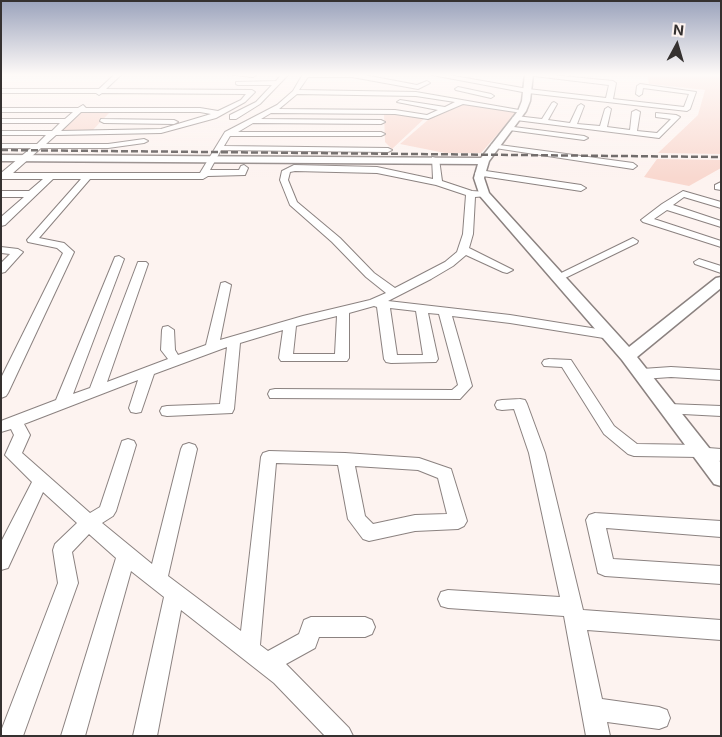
<!DOCTYPE html>
<html>
<head>
<meta charset="utf-8">
<style>
	body { margin:0 }
	#map { position:relative; width:722px; height:737px; overflow:hidden; background:#fdf3f0; font-family:Inter,sans-serif }
	canvas { display:block }
	.frame { position:absolute; inset:0; border:2px solid #353130; pointer-events:none }
	.north { position:absolute; left:652px; top:20px; width:50px; height:50px; -webkit-text-stroke:4px #fdf3f0; paint-order:stroke; rotate:6deg; font-size:14px; font-weight:700; line-height:20px; text-align:center; color:#353130 }
	.north::after { content:''; display:block; margin:auto; width:18px; height:22px; background:#353130; clip-path:polygon(50% 0,100% 100%,50% 72%,0 100%) }
</style>
</head>
<body>
<div id="map">
<canvas width="722" height="737"></canvas>
<div class="frame"></div>
<div class="north">N</div>
</div>
<script>
const ctx = document.querySelector('canvas').getContext('2d');
ctx.lineJoin = 'round';
function fillPath(path, color) { ctx.fillStyle = color; ctx.fill(path, 'evenodd'); }
const toPath = rows => new Path2D(rows.map(r => 'M' + r).join(''));
function strokePath(path, color, width, dash) { ctx.strokeStyle = color; ctx.lineWidth = width; ctx.lineCap = dash ? 'butt' : 'round'; ctx.setLineDash(dash || []); ctx.stroke(path); }
fillPath(toPath([
	[648,74,721,74,721,154,658,153,698,115,705,90,649,84],
	[463,104,517,112,481,153,445,153,400,144,429,119],
	[108,111,109,113,91,132,59,132,80,112],
	[384,114,396,114,425,118,392,149,385,142],
	[657,159,721,160,721,168,689,186,644,177]
]), '#f9d8cf');
const minor = toPath([
	[115,74,122,74,106,89,252,90,255,92,245,102,216,118,161,133,56,135,46,144,108,144,144,139,148,141,144,143,108,148,41,148,13,173,200,173,225,132,277,105,293,91,303,74,359,74,417,85,427,81,430,83,418,89,352,77,308,77,299,90,416,92,525,111,522,113,463,104,428,119,395,114,271,113,261,119,381,120,385,122,381,124,253,123,238,132,381,132,385,134,381,136,230,136,224,146,388,148,392,150,388,152,221,150,210,170,239,170,241,166,244,165,248,168,245,175,208,176,203,179,90,179,39,238,64,243,74,252,8,393,6,396,1,398,1,378,63,253,57,248,28,242,27,240,81,179,53,179,5,225,1,226,1,217,24,197,1,197,1,191,29,191,43,179,1,179,1,173,31,148,1,148,1,144,37,144,46,135,1,135,1,131,52,131,60,123,1,123,1,119,65,119,73,112,1,112,1,108,78,108,83,105,86,108,200,108,218,111,241,100,246,94,102,93,99,95,96,93,1,93,1,89,99,89,115,74],
	[297,94,416,96,455,102,445,107,400,100,397,102,438,110,427,115,395,110,279,109,297,94],
	[81,112,200,112,211,114,161,129,61,131,81,112],
	[225,74,256,74,256,75,253,77,225,74],
	[282,74,289,74,260,104,236,119,230,119,230,115,256,102,272,85,238,85,236,84,236,82,276,81,282,74],
	[427,74,443,74,528,89,606,98,609,85,526,75,542,74,613,81,616,83,613,99,684,107,689,94,643,88,642,94,639,96,636,94,637,86,640,84,696,92,690,109,687,111,528,93,427,74],
	[458,87,491,94,494,96,491,98,456,90,455,89,458,87],
	[554,102,557,104,548,120,570,123,578,106,581,104,584,106,577,124,600,126,605,109,608,107,611,109,607,127,630,130,632,112,636,110,640,112,637,131,657,133,671,119,656,117,656,113,676,115,680,117,659,138,516,120,512,118,516,116,542,119,552,103,554,102],
	[101,119,174,120,178,122,174,124,104,123,100,121,101,119],
	[506,126,584,136,588,138,584,140,509,130,506,130,506,126],
	[492,144,633,163,637,166,633,169,495,148,491,146,492,144],
	[432,157,439,159,442,181,472,191,487,192,487,196,475,197,473,234,469,248,513,270,507,273,503,272,466,255,453,266,431,279,388,301,510,315,610,331,616,335,615,338,610,339,510,323,452,316,472,386,460,399,270,398,268,394,270,390,275,389,452,390,458,385,439,314,428,313,438,359,436,362,391,363,386,362,384,359,377,307,374,306,349,313,349,358,347,361,281,361,279,358,283,330,240,343,234,409,232,413,167,416,162,415,160,411,162,407,167,406,220,404,227,347,154,374,141,412,136,413,131,412,129,408,138,380,24,424,30,435,22,453,90,513,100,507,122,441,128,439,134,441,136,445,116,511,113,516,102,523,152,564,181,449,183,445,189,443,195,445,197,449,168,576,241,631,261,457,263,453,269,451,345,453,419,458,451,469,467,521,464,526,458,529,415,531,369,541,363,539,348,519,338,465,276,463,260,645,268,651,299,634,304,620,311,617,365,617,372,620,375,627,372,634,365,637,319,637,315,648,286,664,349,728,353,736,325,736,274,683,181,610,157,736,133,736,164,597,131,571,85,736,61,736,116,558,89,534,72,552,78,583,23,736,1,736,1,731,58,583,53,550,55,544,77,523,43,492,8,568,1,570,1,542,32,482,5,455,14,435,11,429,1,432,1,421,56,400,115,257,119,256,124,259,73,394,90,388,138,262,146,262,148,264,107,382,168,359,161,350,162,330,163,327,168,326,174,330,175,350,178,355,206,345,221,283,225,282,231,285,220,340,303,316,370,300,386,293,366,277,332,242,290,205,280,180,282,171,294,165,377,167,433,179,432,157],
	[295,171,377,173,436,185,466,195,463,234,457,252,445,262,395,288,374,273,340,238,297,202,288,180,290,172,295,171],
	[390,308,416,311,423,355,397,355,390,308],
	[337,316,335,354,293,354,296,326,337,316],
	[355,466,418,470,438,478,447,514,415,515,373,524,365,516,355,466],
	[479,170,581,185,586,188,581,191,476,175,475,173,479,170],
	[721,182,721,190,715,189,715,185,721,182],
	[683,191,721,202,721,208,684,197,673,205,721,221,721,227,667,210,654,219,721,241,721,247,643,222,641,220,662,204,683,191],
	[633,238,638,241,637,243,563,279,555,279,553,277,633,238],
	[1,247,18,249,23,252,5,272,1,273,1,263,10,254,1,253,1,247],
	[699,259,721,266,721,273,695,264,694,262,699,259],
	[549,359,571,360,614,426,637,444,702,445,708,448,721,449,721,461,705,460,699,457,634,456,628,454,604,434,562,367,544,366,542,363,544,360,549,359],
	[671,367,721,370,721,380,671,377,642,379,637,377,635,374,637,371,642,369,671,367],
	[520,399,525,400,527,404,545,453,583,610,721,620,721,640,587,630,602,699,659,707,667,710,670,718,667,726,659,729,607,722,610,736,586,736,564,616,448,608,441,606,438,599,441,592,448,590,560,597,529,453,514,409,502,410,497,409,495,405,497,401,502,400,520,399],
	[669,404,721,406,721,416,664,413,662,409,664,405,669,404],
	[595,513,721,521,721,537,606,528,613,559,721,566,721,584,605,576,598,573,586,520,589,515,595,513]
]);
const tertiary = toPath([
	[525,74,533,74,530,101,526,111,489,161,484,178,489,193,629,347,716,278,721,277,721,288,637,357,721,463,721,486,714,484,622,360,480,196,474,178,478,164,1,161,1,155,481,158,518,111,522,101,525,74]
]);
strokePath(minor, '#8b8280', 2);
strokePath(tertiary, '#8b8280', 3);
fillPath(minor, '#fff');
fillPath(tertiary, '#fff');
strokePath(toPath([
	[1,150,721,157]
]), '#4b4645', 2.5, [7, 3]);
const sky = ctx.createLinearGradient(0, 0, 0, 178);
sky.addColorStop(0, '#9ba3bc');
sky.addColorStop(0.42, '#fefaf8');
sky.addColorStop(1, '#fefaf800');
ctx.fillStyle = sky;
ctx.fillRect(0, 0, 722, 178);
</script>
</body>
</html>
